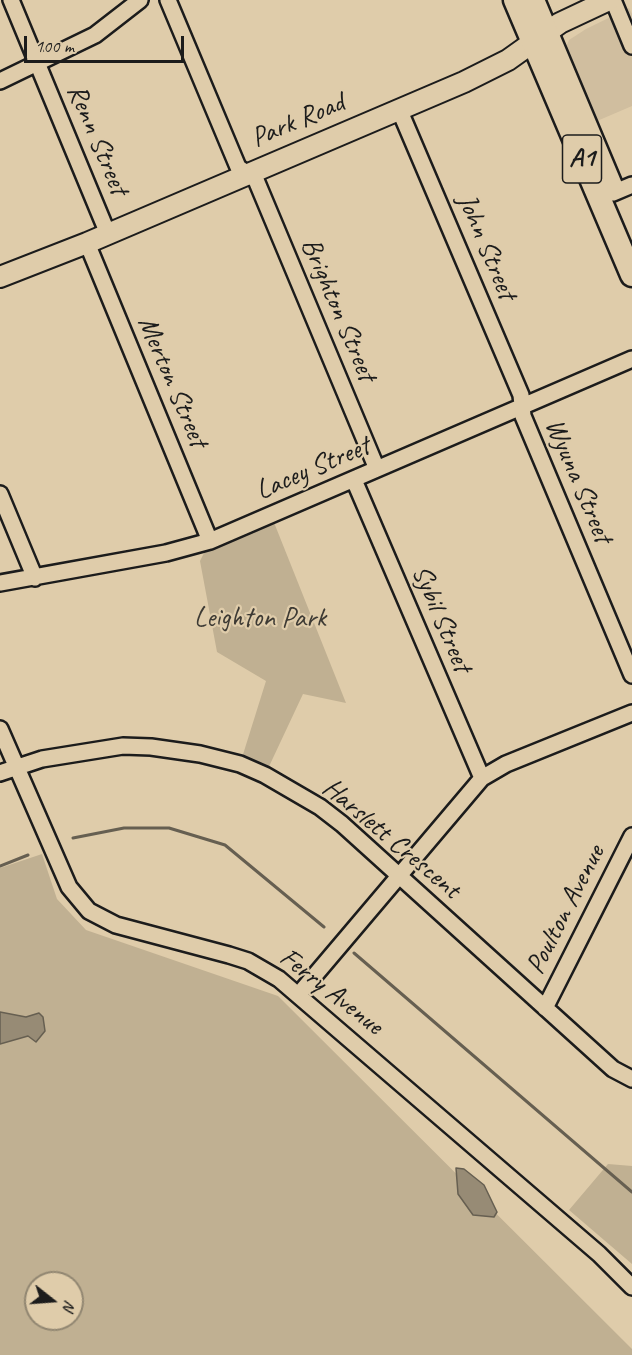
<!DOCTYPE html>
<html>
<head>
<meta charset="utf-8">
<style>
	body { margin:0 }
	#map { position:relative; width:632px; height:1355px; overflow:hidden; background:#dfccaa; font-family:Caveat,sans-serif }
	canvas { display:block }
	.north { position:absolute; left:24px; top:1271px; width:60px; height:60px; box-sizing:border-box; background:#dfccaa; border:2px solid #918671; border-radius:50%; rotate:107deg; font-size:16px; font-weight:700; line-height:24px; text-align:center; color:#1c1c1c }
	.north::after { content:''; display:block; margin:auto; width:21px; height:27px; background:#1c1c1c; clip-path:polygon(50% 0,100% 100%,50% 72%,0 100%) }
	.scale { position:absolute; left:24px; top:36px; width:160px; height:27px; box-sizing:border-box; border:3px solid #1c1c1c; border-top:0; padding-left:8px; font-size:18px; line-height:21px; white-space:nowrap; color:#1c1c1c; -webkit-text-stroke:4px #dfccaa; paint-order:stroke }
</style>
</head>
<body>
<div id="map">
<canvas width="632" height="1355"></canvas>
<div class="north">N</div>
<div class="scale">100 m</div>
</div>
<script>
const ctx = document.querySelector('canvas').getContext('2d');
ctx.lineJoin = 'round';
function fillPath(path, color) { ctx.fillStyle = color; ctx.fill(path, 'evenodd'); }
const toPath = rows => new Path2D(rows.map(r => 'M' + r).join(''));
function strokePath(path, color, width, dash) { ctx.strokeStyle = color; ctx.lineWidth = width; ctx.lineCap = dash ? 'butt' : 'round'; ctx.setLineDash(dash || []); ctx.stroke(path); }
function write(font, color, halo, rows, align = 'center') {
  ctx.font = font + ' Caveat,sans-serif'; ctx.lineWidth = 4.5; ctx.setLineDash([]); ctx.textBaseline = 'middle'; ctx.strokeStyle = halo; ctx.fillStyle = color; for (const [text, x, y, turn = 0] of rows) {
    ctx.save(); ctx.translate(x, y); ctx.rotate((+turn || 0) * Math.PI / 180); ctx.textAlign = isNaN(turn) ? turn : align; if (halo) ctx.strokeText(text, 0, 0); ctx.fillText(text, 0, 0); ctx.restore();
  }
}
fillPath(toPath([
	[629,8,632,14,632,106,597,121,566,47,569,40,586,29]
]), '#d0be9f');
fillPath(toPath([
	[271,515,346,703,303,694,265,775,240,764,266,681,217,652,200,561,210,541],
	[42,854,57,899,86,930,278,996,632,1349,632,1355,0,1355,0,868],
	[36,1283,72,1283,72,1319,36,1319],
	[608,1164,632,1166,632,1264,569,1210]
]), '#c0b092');
const water = toPath([
	[0,1012,26,1017,39,1013,43,1017,45,1031,36,1042,28,1036,0,1044,0,1012],
	[456,1168,464,1169,484,1185,497,1212,494,1217,473,1215,458,1194,456,1168]
]);
fillPath(water, '#978b75');
strokePath(water, '#665f51', 1.5);
strokePath(toPath([
	[73,838,124,828,169,828,225,845,324,927],
	[0,866,28,855],
	[354,953,632,1192]
]), '#665f51', 3);
const minor = toPath([
	[11,0,108,234],
	[168,0,238,167,256,180,377,469],
	[613,0,632,46],
	[0,81,95,35,140,0],
	[399,109,521,395,523,416,632,675],
	[613,193,632,185],
	[87,243,210,541],
	[354,480,482,778],
	[0,494,35,578],
	[0,583,166,553,210,541,632,359],
	[0,729,69,887,89,911,116,925,229,955,248,961,279,979,599,1254,632,1287],
	[0,773,42,759,123,746,151,747,200,754,240,764,265,775,320,807,342,824,613,1069,632,1079],
	[299,994,482,778,506,764,632,713],
	[545,1008,632,836]
]);
const major = toPath([
	[0,277,87,243,464,82,508,60,560,23,609,0]
]);
const highway = toPath([
	[515,0,632,275],
	[533,0,612,188]
]);
strokePath(minor, '#1c1c1c', 20);
strokePath(major, '#1c1c1c', 24);
strokePath(highway, '#1c1c1c', 27);
strokePath(minor, '#dfccaa', 15);
strokePath(major, '#dfccaa', 20);
strokePath(highway, '#dfccaa', 22);
for (const [x, y, w] of [
	[582,159,39]
]) { const box = new Path2D(); box.roundRect(x - w / 2, y - 24, w, 48, 4.5); ctx.fillStyle = '#dfccaa'; ctx.fill(box); strokePath(box, '#1c1c1c', 1.5); }
write('bold 27px', '#1c1c1c', null, [
	["A1",582,159]
]);
write('28px', '#1c1c1c', '#dfccaa', [
	["Park Road",298,121,-23],
	["Renn Street",97,140,67],
	["John Street",486,247,67],
	["Brighton Street",338,310,67],
	["Merton Street",172,382,67],
	["Lacey Street",313,469,-23],
	["Wyuna Street",578,481,67],
	["Sybil Street",441,619,67],
	["Harslett Crescent",391,839,40],
	["Poulton Avenue",566,910,-63],
	["Ferry Avenue",331,992,38]
]);
write('28px', '#3d3a34', '#dfccaa', [
	["Leighton Park",260,619]
]);
</script>
</body>
</html>
